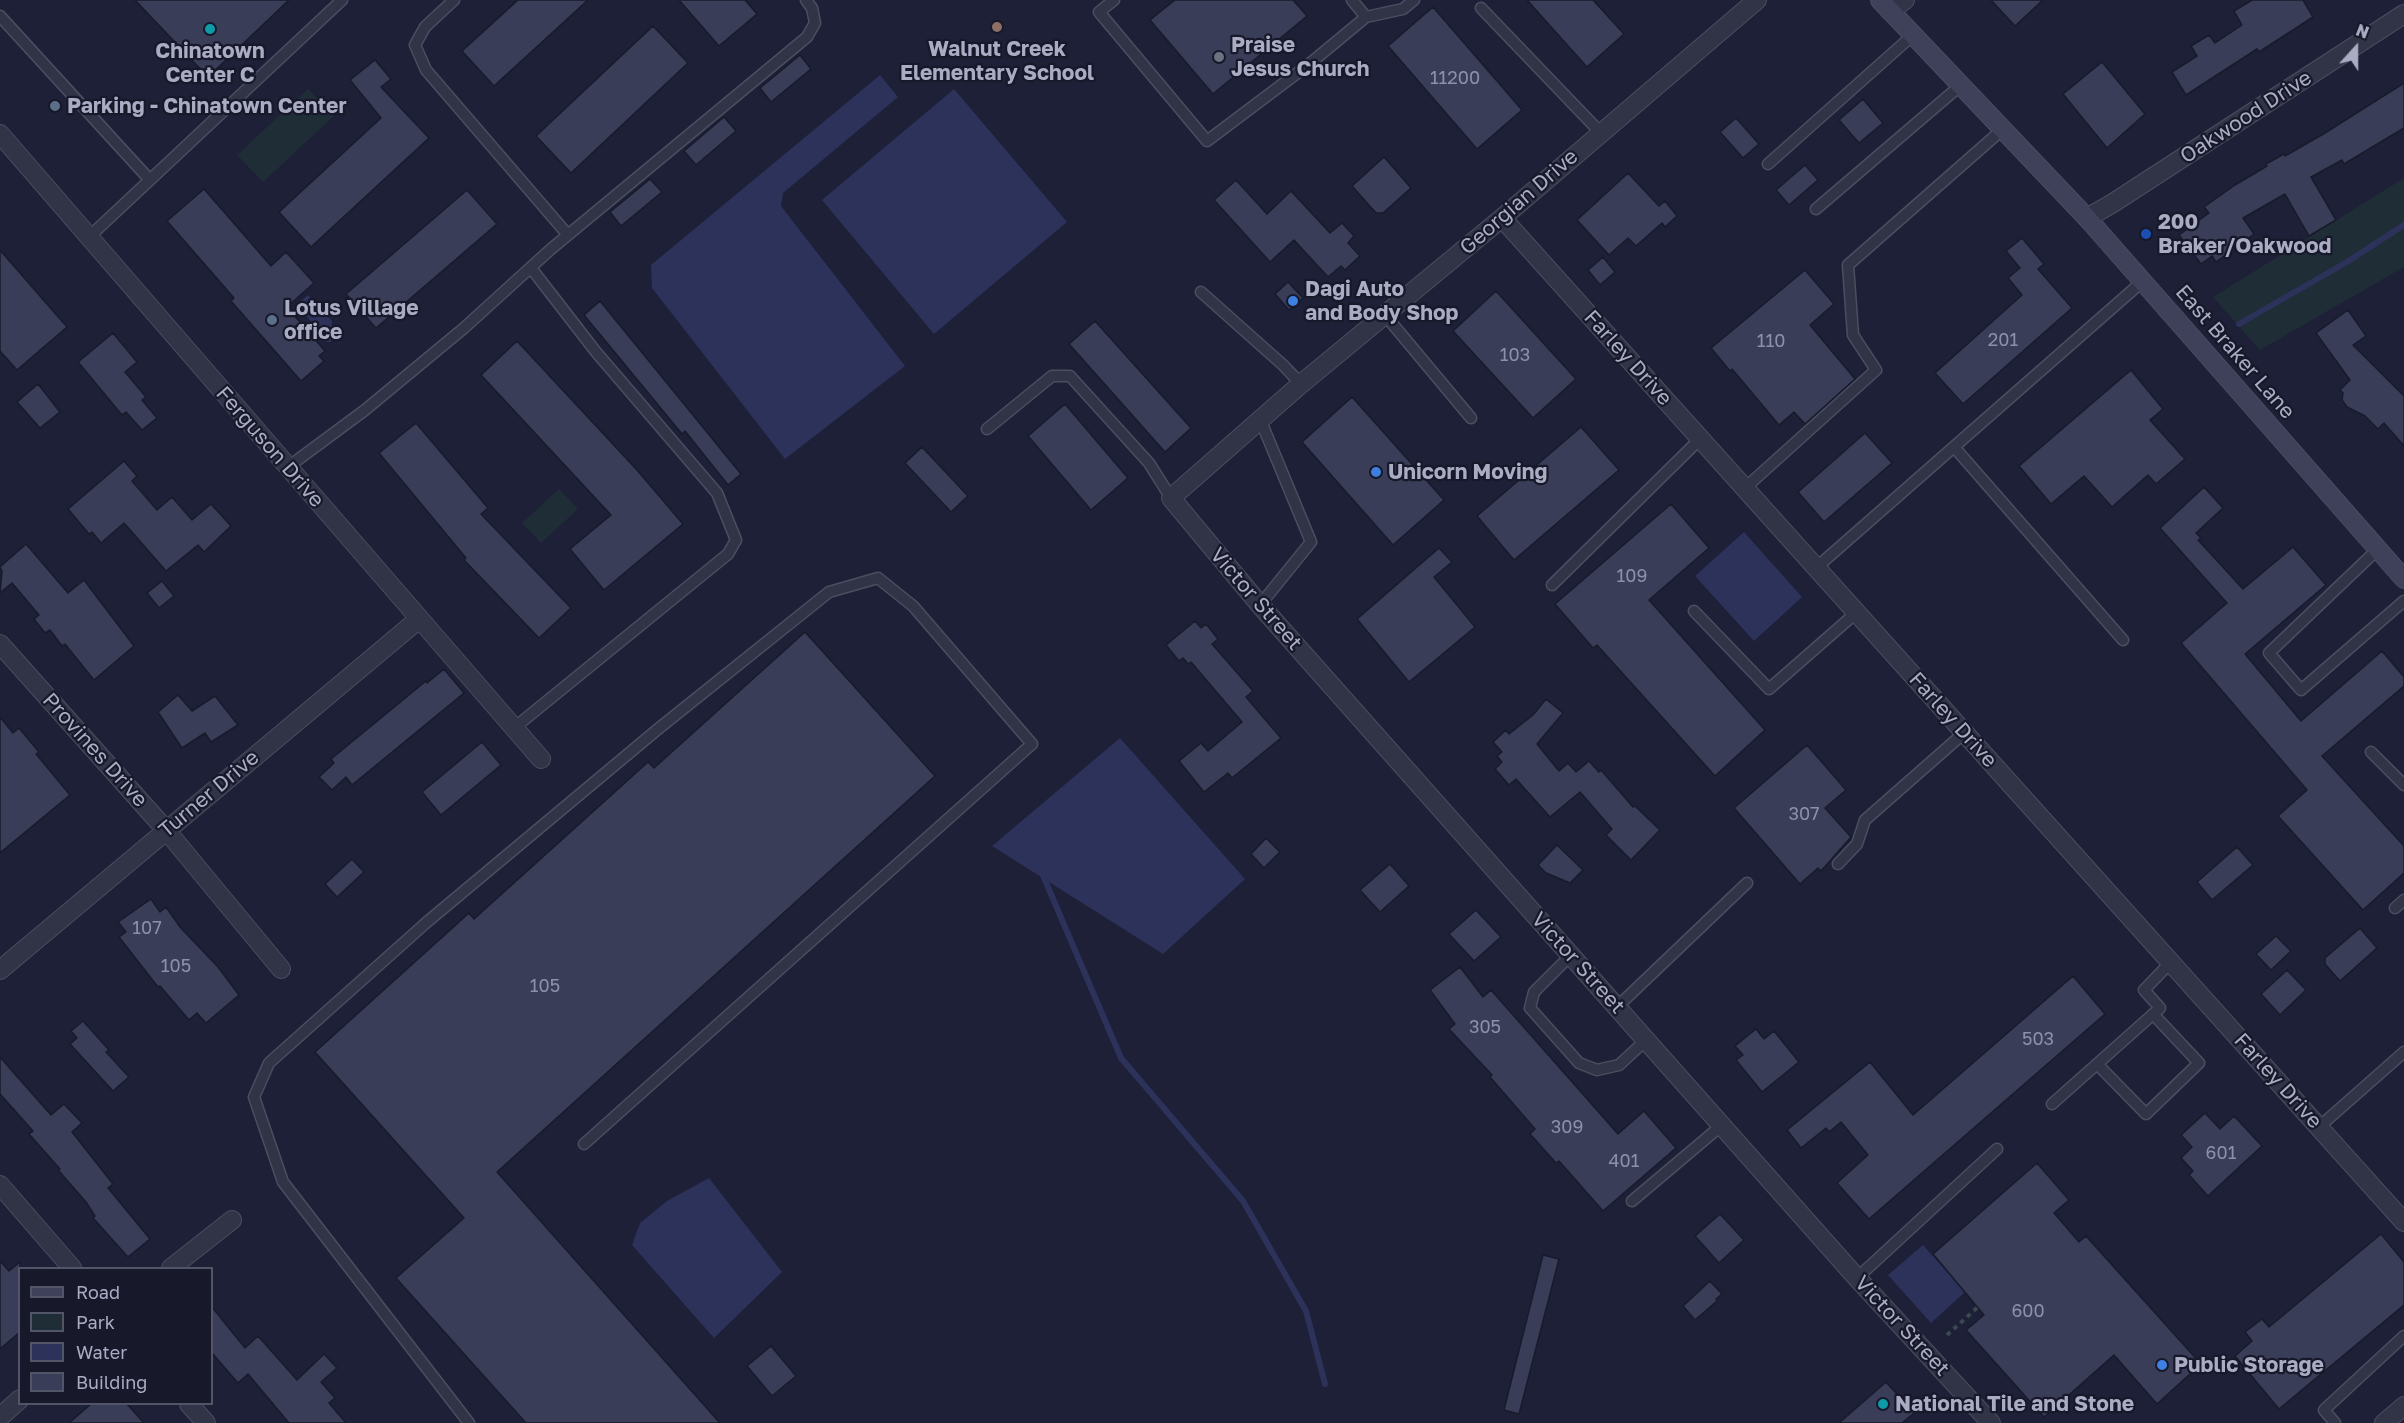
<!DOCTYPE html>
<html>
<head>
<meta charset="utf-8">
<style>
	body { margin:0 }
	#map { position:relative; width:2404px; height:1423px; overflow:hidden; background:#1d2036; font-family:"Golos Text",sans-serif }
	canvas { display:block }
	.legend { position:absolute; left:18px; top:1267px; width:195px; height:138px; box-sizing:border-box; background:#17192a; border:2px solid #525468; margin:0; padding:8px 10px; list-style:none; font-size:18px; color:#aaacc4 }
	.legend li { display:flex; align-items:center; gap:12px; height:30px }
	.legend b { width:30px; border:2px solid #525468 }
	.north { position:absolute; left:2326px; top:18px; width:60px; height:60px; -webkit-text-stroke:4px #17192a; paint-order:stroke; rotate:21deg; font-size:16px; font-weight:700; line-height:24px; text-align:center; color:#aaacc4 }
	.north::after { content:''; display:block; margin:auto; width:21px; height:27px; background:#aaacc4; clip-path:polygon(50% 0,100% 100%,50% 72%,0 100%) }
</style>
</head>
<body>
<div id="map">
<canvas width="2404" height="1423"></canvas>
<ul class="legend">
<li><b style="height:8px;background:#3e4159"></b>Road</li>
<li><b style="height:16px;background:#1f2d37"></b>Park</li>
<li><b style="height:16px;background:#2c325a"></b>Water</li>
<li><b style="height:16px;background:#393d57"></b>Building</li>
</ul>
<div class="north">N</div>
</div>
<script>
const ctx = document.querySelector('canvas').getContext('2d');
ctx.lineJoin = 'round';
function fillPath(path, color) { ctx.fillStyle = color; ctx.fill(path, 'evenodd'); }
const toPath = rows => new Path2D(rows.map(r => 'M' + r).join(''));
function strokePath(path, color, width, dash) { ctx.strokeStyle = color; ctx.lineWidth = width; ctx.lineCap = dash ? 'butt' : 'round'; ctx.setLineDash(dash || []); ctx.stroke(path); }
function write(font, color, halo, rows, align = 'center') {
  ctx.font = font + ' "Golos Text",sans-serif'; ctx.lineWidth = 4.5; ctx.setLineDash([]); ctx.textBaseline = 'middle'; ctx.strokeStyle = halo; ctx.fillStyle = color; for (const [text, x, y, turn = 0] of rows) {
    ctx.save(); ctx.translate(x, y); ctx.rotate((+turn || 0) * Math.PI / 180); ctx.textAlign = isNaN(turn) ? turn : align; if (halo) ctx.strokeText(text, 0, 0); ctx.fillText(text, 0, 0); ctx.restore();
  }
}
fillPath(toPath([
	[308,89,334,116,263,182,237,155],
	[2404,178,2404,267,2260,350,2213,297],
	[559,489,578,509,541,543,522,523]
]), '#1f2d37');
fillPath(toPath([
	[880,75,898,97,783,193,781,206,905,366,785,459,652,288,651,265],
	[954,89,1067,222,934,334,822,200],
	[308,295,332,321,331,342,320,341,320,331,296,305],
	[1744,532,1802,597,1754,641,1695,576],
	[1120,738,1245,879,1163,954,992,846],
	[709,1178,782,1272,714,1338,632,1245,640,1223,667,1201],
	[1923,1245,1965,1292,1931,1323,1888,1275]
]), '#2c325a');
strokePath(toPath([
	[2239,324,2347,262,2404,225],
	[1042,873,1121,1058,1243,1201,1306,1311,1325,1384]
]), '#2c325a', 6);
const building = toPath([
	[135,0,289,0,208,77,135,0],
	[518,0,588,0,494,86,462,51,518,0],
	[679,0,745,0,757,14,719,46,679,0],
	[1175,0,1293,0,1307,16,1213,94,1150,20,1175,0],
	[1527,0,1593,0,1624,34,1587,67,1527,0],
	[1991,0,2043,0,2015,26,1991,0],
	[2252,0,2303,0,2313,17,2259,52,2257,49,2186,95,2172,72,2197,56,2191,46,2209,35,2215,43,2242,25,2234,11,2252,0],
	[1433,7,1522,110,1477,149,1388,46,1433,7],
	[653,26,688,63,571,173,536,136,653,26],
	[800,55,811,69,771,102,760,88,800,55],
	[375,60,391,79,381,87,429,138,311,247,279,212,381,118,350,80,375,60],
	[2102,62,2145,114,2107,148,2063,94,2102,62],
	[2404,83,2404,128,2344,164,2342,160,2311,177,2336,220,2309,236,2285,194,2243,218,2254,234,2216,262,2212,256,2201,264,2179,235,2209,213,2204,207,2235,185,2267,166,2266,164,2284,154,2285,156,2325,133,2404,83],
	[1863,99,1883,123,1859,143,1839,120,1863,99],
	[724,117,736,131,696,165,684,151,724,117],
	[1736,118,1759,144,1743,158,1720,132,1736,118],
	[1384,157,1411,188,1383,213,1376,213,1352,186,1384,157],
	[1805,165,1818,180,1789,205,1776,190,1805,165],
	[1628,173,1659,206,1665,201,1677,216,1665,227,1662,223,1636,246,1628,238,1609,255,1577,220,1628,173],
	[650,179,662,192,621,226,610,212,650,179],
	[1236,180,1267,214,1291,191,1330,233,1342,223,1354,236,1348,243,1360,256,1345,270,1341,266,1328,277,1294,240,1270,262,1214,200,1236,180],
	[204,189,271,266,286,252,314,283,287,307,325,351,319,356,324,361,301,381,231,301,234,298,167,221,204,189],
	[467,190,497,224,376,328,346,294,467,190],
	[2022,238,2044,264,2038,269,2072,308,1963,404,1935,373,2022,295,2008,278,2020,268,2006,251,2022,238],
	[0,250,67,327,17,370,0,351,0,250],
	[1603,257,1615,272,1600,285,1588,270,1603,257],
	[1805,270,1834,304,1810,325,1855,379,1805,424,1794,412,1779,425,1732,369,1730,371,1711,348,1805,270],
	[1288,282,1303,298,1289,310,1275,294,1288,282],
	[1496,291,1576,379,1533,418,1453,331,1496,291],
	[600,301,741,474,728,485,685,431,682,434,584,315,600,301],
	[2348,310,2366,336,2353,345,2404,396,2404,446,2384,423,2378,429,2365,416,2347,407,2342,400,2343,393,2340,390,2350,380,2316,333,2348,310],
	[1095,321,1191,428,1165,452,1069,344,1095,321],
	[113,333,137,362,125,372,146,397,142,400,157,418,142,430,126,412,122,415,78,362,113,333],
	[517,341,637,470,683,524,604,590,570,549,611,515,481,375,517,341],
	[2131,370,2163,409,2150,420,2185,459,2156,484,2148,475,2112,507,2084,476,2051,504,2019,466,2131,370],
	[38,384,60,412,40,428,17,402,38,384],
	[1352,397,1444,500,1393,545,1302,442,1352,397],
	[1065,404,1128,478,1091,510,1028,436,1065,404],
	[416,423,488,508,481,514,571,608,539,638,464,560,466,558,379,453,416,423],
	[1581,427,1619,470,1514,560,1477,516,1581,427],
	[1865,433,1892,463,1824,522,1798,492,1865,433],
	[922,447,968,496,951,512,905,463,922,447],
	[124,461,137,476,132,481,157,510,172,497,192,520,211,504,231,526,204,552,198,545,166,571,124,523,101,543,92,532,89,534,68,509,124,461],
	[2204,487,2223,508,2196,533,2201,538,2198,540,2243,589,2293,547,2326,585,2245,654,2301,721,2382,651,2404,677,2404,686,2322,756,2404,846,2404,873,2363,910,2278,816,2307,790,2181,643,2227,603,2160,528,2204,487],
	[1671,504,1709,548,1649,600,1765,730,1715,776,1597,645,1593,648,1555,604,1671,504],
	[26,544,68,593,84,580,134,646,94,680,65,644,62,646,50,630,45,633,34,619,39,615,12,583,0,593,2,571,0,567,26,544],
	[1439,548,1452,562,1434,577,1475,627,1409,682,1357,619,1439,548],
	[162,581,174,596,159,608,147,593,162,581],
	[1195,621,1201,628,1206,624,1218,639,1212,644,1253,691,1246,697,1281,738,1232,778,1228,773,1204,792,1179,761,1201,743,1208,751,1242,722,1191,662,1188,664,1183,658,1179,661,1166,645,1195,621],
	[805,632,935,776,497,1172,720,1423,526,1423,396,1278,464,1218,315,1052,469,913,474,919,648,762,654,768,805,632],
	[444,669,464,693,352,785,346,777,332,790,319,777,334,763,331,759,426,681,427,683,444,669],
	[178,695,192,711,215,696,238,725,211,742,205,733,182,748,158,712,178,695],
	[1546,699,1563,713,1537,744,1559,771,1568,763,1576,772,1589,761,1599,772,1601,770,1633,807,1635,806,1660,830,1631,860,1606,835,1612,829,1580,792,1550,817,1516,779,1509,785,1495,769,1502,762,1497,756,1502,752,1493,742,1506,730,1509,734,1533,715,1546,699],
	[0,717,13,733,19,728,39,752,36,754,70,795,0,853,0,717],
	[482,742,501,765,441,815,422,792,482,742],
	[1807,745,1846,790,1825,808,1851,837,1821,871,1818,868,1800,884,1734,808,1807,745],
	[1266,838,1280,852,1264,868,1251,854,1266,838],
	[1557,845,1583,870,1570,883,1546,873,1538,865,1557,845],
	[2237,847,2253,865,2212,900,2197,882,2237,847],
	[352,859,364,872,337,897,325,884,352,859],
	[1390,864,1409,886,1380,912,1360,890,1390,864],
	[151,899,160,912,166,907,180,927,218,967,239,995,206,1023,197,1013,189,1020,160,986,158,987,119,937,126,932,118,922,151,899],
	[1476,910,1501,937,1474,961,1449,934,1476,910],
	[2360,928,2377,948,2340,981,2325,964,2325,958,2360,928],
	[2276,936,2291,951,2271,970,2256,954,2276,936],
	[1460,967,1483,997,1491,990,1618,1134,1644,1111,1676,1148,1603,1211,1559,1161,1556,1163,1530,1134,1535,1129,1490,1077,1492,1075,1449,1029,1455,1024,1430,990,1460,967],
	[2287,970,2306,990,2280,1015,2261,994,2287,970],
	[2073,976,2105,1014,1869,1219,1837,1183,1868,1155,1841,1122,1829,1132,1826,1128,1801,1148,1787,1130,1870,1062,1913,1115,2073,976],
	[83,1021,109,1050,106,1052,129,1077,113,1091,70,1044,77,1038,71,1031,83,1021],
	[1756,1029,1764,1039,1774,1031,1799,1062,1762,1092,1736,1060,1743,1055,1735,1046,1756,1029],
	[0,1057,51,1115,64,1104,82,1123,72,1132,113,1184,108,1188,150,1239,128,1257,93,1218,95,1216,86,1202,58,1170,60,1169,29,1134,33,1131,0,1094,0,1057],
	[2205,1113,2220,1129,2234,1116,2262,1146,2208,1196,2189,1175,2193,1171,2181,1158,2192,1147,2181,1135,2205,1113],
	[2037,1163,2069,1200,2054,1213,2079,1242,2086,1236,2201,1364,2157,1404,2114,1355,2044,1417,1966,1330,1984,1315,1933,1254,2037,1163],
	[1720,1214,1744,1240,1719,1263,1695,1236,1720,1214],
	[2381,1234,2404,1262,2404,1305,2279,1409,2235,1356,2252,1341,2245,1332,2262,1319,2269,1327,2381,1234],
	[1543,1255,1559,1259,1519,1414,1504,1410,1543,1255],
	[0,1261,9,1271,20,1262,20,1332,0,1349,0,1261],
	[1710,1281,1722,1294,1716,1299,1717,1301,1695,1320,1683,1306,1710,1281],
	[212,1307,245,1348,258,1336,297,1380,324,1354,337,1368,321,1382,335,1398,329,1403,346,1423,289,1423,248,1374,238,1383,212,1353,212,1307],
	[771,1346,796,1376,772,1396,747,1366,771,1346],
	[1886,1382,1914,1413,1902,1423,1839,1423,1886,1382],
	[91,1404,127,1404,144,1423,69,1423,91,1404]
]);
fillPath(building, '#393d57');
strokePath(building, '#181b2c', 1.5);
const service = toPath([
	[454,0,425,27,415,45,426,70,568,235],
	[1114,0,1099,12,1207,141,1308,65,1366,17,1403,9,1414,0],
	[1352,0,1366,17],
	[1481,8,1600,132],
	[0,16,150,180],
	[1768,164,1913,35],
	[1816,209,1961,85],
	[89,237,342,0],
	[1201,292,1283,365,1301,384],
	[1385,315,1471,418],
	[1260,419,1311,542,1260,605],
	[987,429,1052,376,1070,376,1149,463,1171,498],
	[1954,447,2123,640],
	[288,467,365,410,464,328,551,249,807,37,815,23,812,8,806,0],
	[1745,488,1876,370,1853,335,1848,265,2003,129],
	[2378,549,2269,653,2301,690,2404,601],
	[1817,567,2143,281],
	[1552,585,1701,438],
	[1694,611,1769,689,1857,612],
	[514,728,728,554,736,540,717,493,596,352,531,268],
	[2371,752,2404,785],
	[1838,864,1857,844,1865,820,1964,733],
	[2395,908,2404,900],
	[1571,955,1534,992,1530,1008,1579,1063,1597,1070,1619,1065,1646,1040],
	[1617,1007,1747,883],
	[2097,1064,2146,1114,2199,1063,2153,1014],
	[2052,1104,2160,1008,2144,990,2171,962],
	[2319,1127,2404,1052],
	[1632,1201,1722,1125],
	[1857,1278,1997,1149],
	[469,1423,283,1182,254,1097,269,1063,427,922,658,729,829,592,878,578,913,606,1032,744,584,1144],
	[2335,1423,2324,1410,2404,1336]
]);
const minor = toPath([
	[1757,0,1502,218,1301,384,1171,498,1260,605,1857,1278,1991,1423],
	[1890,11,1905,0],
	[0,134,541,759],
	[1502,218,2404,1222],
	[2087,218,2113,203,2404,14],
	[0,644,166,830,281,969],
	[0,970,419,619],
	[0,1185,72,1268],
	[171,1268,232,1220],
	[189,1404,206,1423],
	[0,1417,20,1399],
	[2384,1423,2404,1406]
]);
const secondary = toPath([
	[1880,0,2087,218,2404,579]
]);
strokePath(service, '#4b4e61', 13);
strokePath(minor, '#4b4e61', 20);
strokePath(secondary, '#4b4e61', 20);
strokePath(toPath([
	[1947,1335,1978,1307]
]), '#3a4851', 4, [4.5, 4.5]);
strokePath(service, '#313346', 10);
strokePath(minor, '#313346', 18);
strokePath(secondary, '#3e4159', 18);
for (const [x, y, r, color] of [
	[997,27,6,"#8d6e63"],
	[210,29,6,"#0f9aa8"],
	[1219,57,6,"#6b7280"],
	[55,106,6,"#5c6f8a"],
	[2146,234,6,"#1a4fb4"],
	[1293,301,6,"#3f7fe0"],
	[272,320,6,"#5c6f8a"],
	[1376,472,6,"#3f7fe0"],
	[2162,1365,6,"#3f7fe0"],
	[1883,1404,6,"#0f9aa8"]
]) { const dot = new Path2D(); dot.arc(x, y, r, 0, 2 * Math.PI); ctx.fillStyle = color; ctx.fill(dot); strokePath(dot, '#17192a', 2); }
write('18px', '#8e90a9', null, [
	["11200",1455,78],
	["201",2003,340],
	["110",1771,341],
	["103",1515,355],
	["109",1632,576],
	["307",1804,814],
	["107",147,928],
	["105",176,966],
	["105",545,986],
	["305",1485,1027],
	["503",2038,1039],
	["309",1567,1127],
	["601",2221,1153],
	["401",1624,1161],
	["600",2028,1311]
]);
write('bold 21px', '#aaacc4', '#17192a', [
	["Praise",1231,45],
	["Jesus Church",1231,69],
	["Walnut Creek",997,49,"center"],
	["Elementary School",997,73,"center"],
	["Chinatown",210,51,"center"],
	["Center C",210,75,"center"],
	["Parking - Chinatown Center",67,106],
	["200",2158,222],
	["Braker/Oakwood",2158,246],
	["Dagi Auto",1305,289],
	["and Body Shop",1305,313],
	["Lotus Village",284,308],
	["office",284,332],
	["Unicorn Moving",1388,472],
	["Public Storage",2174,1365],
	["National Tile and Stone",1895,1404]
], 'left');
write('21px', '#aaacc4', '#17192a', [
	["Oakwood Drive",2246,117,-33],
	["Georgian Drive",1519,202,-41],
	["East Braker Lane",2235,352,49],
	["Farley Drive",1628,358,48],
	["Ferguson Drive",270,447,49],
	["Victor Street",1256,599,49],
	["Farley Drive",1953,720,48],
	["Provines Drive",95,750,48],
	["Turner Drive",209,794,-40],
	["Victor Street",1578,963,48],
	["Farley Drive",2278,1081,48],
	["Victor Street",1902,1326,47]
]);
</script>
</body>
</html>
